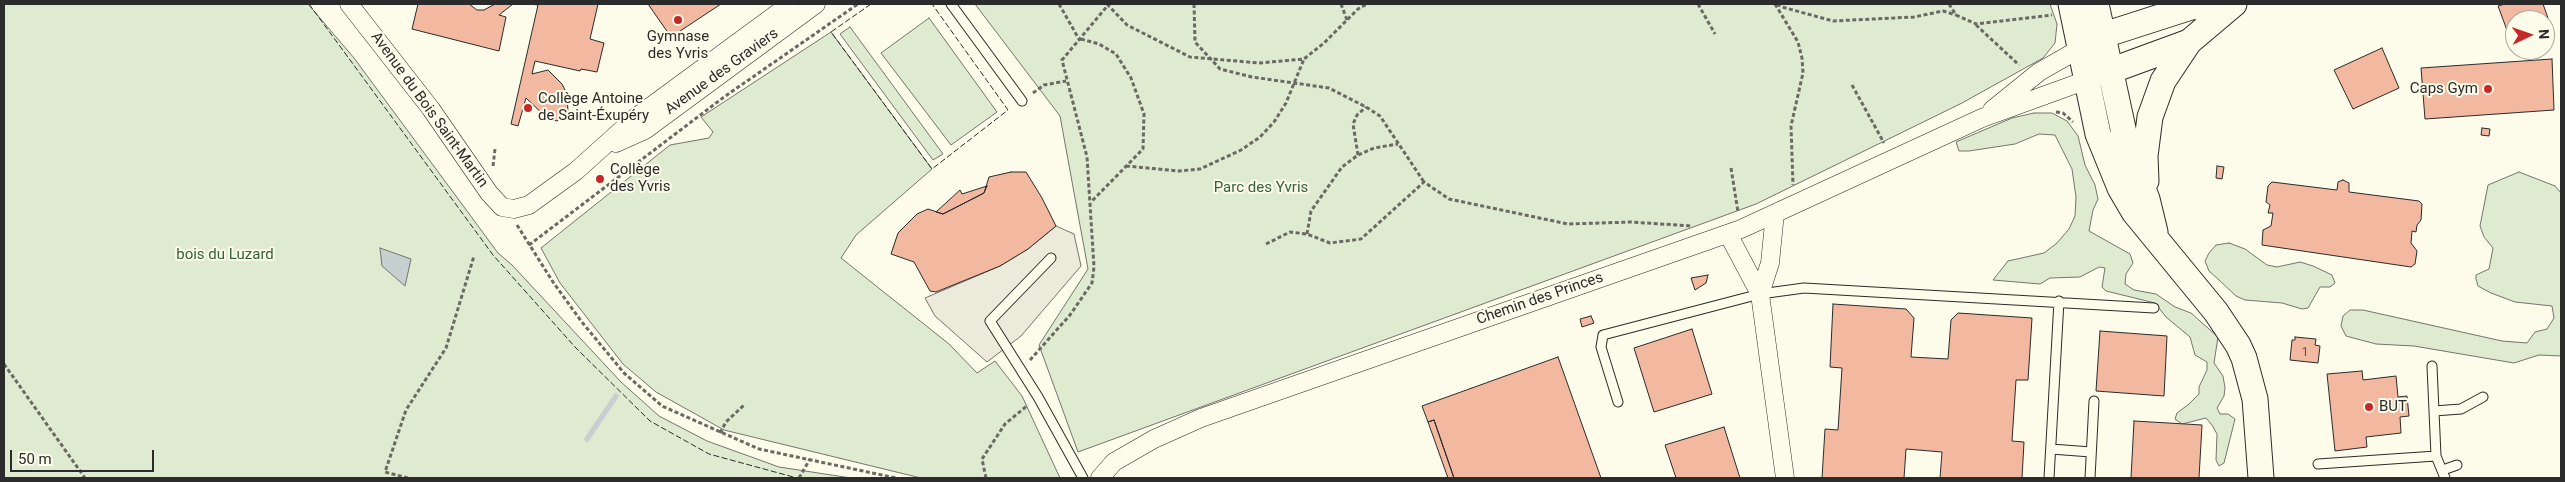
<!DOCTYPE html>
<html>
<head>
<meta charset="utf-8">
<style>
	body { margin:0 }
	#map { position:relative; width:2565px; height:482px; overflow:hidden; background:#fdfbea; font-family:Roboto,sans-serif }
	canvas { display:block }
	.frame { position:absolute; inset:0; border:5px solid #2b2b2b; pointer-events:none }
	.north { position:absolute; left:2505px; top:10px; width:50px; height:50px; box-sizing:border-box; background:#fdfbea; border:1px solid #a9a89e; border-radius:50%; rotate:87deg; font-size:14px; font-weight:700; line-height:20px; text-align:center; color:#2b2b2b }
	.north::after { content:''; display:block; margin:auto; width:18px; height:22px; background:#c62828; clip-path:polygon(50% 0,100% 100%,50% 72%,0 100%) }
	.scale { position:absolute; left:10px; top:450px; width:144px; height:22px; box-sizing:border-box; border:2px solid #2b2b2b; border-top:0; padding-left:6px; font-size:15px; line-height:18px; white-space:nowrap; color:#2b2b2b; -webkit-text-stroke:4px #fdfbea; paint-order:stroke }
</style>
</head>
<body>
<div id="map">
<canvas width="2565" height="482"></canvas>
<div class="frame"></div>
<div class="north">N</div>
<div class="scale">50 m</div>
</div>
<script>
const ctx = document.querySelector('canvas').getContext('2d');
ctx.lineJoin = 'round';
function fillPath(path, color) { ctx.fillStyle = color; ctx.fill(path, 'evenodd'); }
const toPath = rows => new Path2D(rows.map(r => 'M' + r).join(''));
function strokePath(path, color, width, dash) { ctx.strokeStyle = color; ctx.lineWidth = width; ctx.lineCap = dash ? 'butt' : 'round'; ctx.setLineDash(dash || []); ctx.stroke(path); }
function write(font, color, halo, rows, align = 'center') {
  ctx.font = font + ' Roboto,sans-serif'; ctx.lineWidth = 4; ctx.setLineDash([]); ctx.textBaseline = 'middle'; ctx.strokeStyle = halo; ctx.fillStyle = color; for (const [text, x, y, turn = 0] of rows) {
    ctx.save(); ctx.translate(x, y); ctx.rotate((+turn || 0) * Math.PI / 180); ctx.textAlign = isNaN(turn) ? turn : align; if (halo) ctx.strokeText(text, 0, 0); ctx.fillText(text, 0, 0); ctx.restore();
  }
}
const green = toPath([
	[4,4,308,4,354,58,498,253,512,265,621,382,659,416,707,441,779,467,851,478,4,478,4,4],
	[975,4,2050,4,2057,24,2055,43,2043,58,1962,103,1756,204,1078,452,1039,345,1088,269,1060,116,975,4],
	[929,18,997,112,951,145,881,53,929,18],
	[850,27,943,154,933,160,840,34,850,27],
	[831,32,932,169,856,235,841,258,949,344,977,373,995,361,1022,396,1060,478,921,478,724,430,656,392,623,364,560,283,541,248,670,145,709,138,713,132,701,117,831,32],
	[2034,113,2052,113,2067,121,2078,136,2085,165,2095,185,2098,199,2093,210,2089,231,2130,254,2133,263,2126,274,2125,284,2134,290,2156,294,2175,307,2191,313,2218,337,2214,363,2223,376,2225,388,2224,396,2217,408,2220,414,2228,414,2235,419,2224,463,2219,466,2216,460,2217,434,2212,425,2206,418,2182,424,2175,419,2177,413,2189,404,2199,394,2199,387,2207,370,2207,362,2195,355,2190,337,2166,317,2155,303,2106,291,2102,287,2105,268,2099,267,2080,277,2050,278,2040,284,1993,280,2008,261,2044,253,2057,243,2069,229,2075,216,2076,197,2072,169,2055,135,2039,134,2015,144,1969,151,1959,151,1956,142,2012,118,2034,113],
	[2519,172,2555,186,2561,193,2561,356,2539,355,2514,363,2414,346,2376,344,2346,336,2341,326,2343,316,2350,310,2363,310,2502,341,2527,343,2535,332,2547,329,2554,318,2552,306,2515,302,2491,293,2478,286,2476,279,2476,275,2489,269,2493,248,2484,237,2480,226,2488,185,2519,172],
	[2229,243,2245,249,2267,265,2277,267,2300,262,2313,266,2332,275,2335,283,2330,287,2320,287,2308,308,2302,309,2282,303,2245,300,2236,296,2218,279,2209,271,2205,261,2209,253,2216,245,2229,243]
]);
fillPath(green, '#deebd1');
strokePath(green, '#74746e', 1);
const parking = toPath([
	[1056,226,1074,234,1081,266,1021,336,987,362,935,316,925,298,1000,266,1028,249,1056,226]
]);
fillPath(parking, '#eceadb');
strokePath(parking, '#74746e', 1);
const water = toPath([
	[380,248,411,259,405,286,382,266,380,248]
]);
fillPath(water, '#c7d0d0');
strokePath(water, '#74746e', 1);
strokePath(toPath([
	[587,439,616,396]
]), '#c7d0d0', 5.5);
const building = toPath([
	[418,4,469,4,477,10,484,10,495,4,513,4,499,15,506,17,499,51,412,29,418,4],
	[530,4,598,4,590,39,604,43,597,72,581,69,580,71,535,61,532,74,548,70,562,84,567,94,568,112,557,121,548,119,526,98,518,126,511,124,538,5,530,4],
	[648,4,721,4,671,37,648,4],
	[2505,4,2543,4,2548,18,2515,20,2515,30,2508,33,2498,6,2505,4],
	[2382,48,2399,88,2353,109,2334,70,2382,48],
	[2552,59,2554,110,2425,119,2421,68,2552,59],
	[2482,128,2490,129,2489,136,2481,135,2482,128],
	[2217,166,2224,167,2222,179,2216,178,2217,166],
	[1011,172,1026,172,1042,198,1056,226,1028,249,1000,266,936,292,930,291,914,262,891,254,898,233,917,214,928,209,943,214,984,193,989,177,1011,172],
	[2343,180,2349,183,2349,192,2419,201,2422,204,2421,220,2417,225,2416,232,2412,231,2411,243,2417,251,2415,264,2411,267,2262,245,2263,230,2271,226,2273,213,2268,213,2270,205,2266,202,2268,186,2272,182,2337,190,2338,182,2343,180],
	[987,186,984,193,943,214,936,212,960,190,962,194,987,186],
	[1708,275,1706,283,1695,290,1691,278,1708,275],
	[1833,304,1906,309,1914,318,1911,357,1948,359,1951,320,1958,313,2032,318,2028,380,2016,380,2012,441,2024,442,2022,478,1940,478,1942,452,1906,449,1904,478,1822,478,1825,429,1838,430,1842,368,1830,367,1833,304],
	[1591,316,1594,323,1582,327,1580,319,1591,316],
	[1692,329,1712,394,1654,412,1634,348,1692,329],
	[2100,331,2167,336,2164,396,2096,391,2100,331],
	[2295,337,2316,339,2315,345,2320,346,2318,363,2290,360,2292,340,2295,340,2295,337],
	[1558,357,1601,478,1454,478,1434,420,1428,422,1422,406,1558,357],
	[2362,371,2363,380,2396,376,2398,397,2407,396,2409,416,2400,417,2401,433,2366,437,2367,447,2335,451,2327,374,2362,371],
	[1434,420,1454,478,1448,478,1428,422,1434,420],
	[2134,421,2202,425,2199,478,2131,478,2134,421],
	[1724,427,1740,478,1676,478,1665,445,1724,427]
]);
fillPath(building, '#f2b8a0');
strokePath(building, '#2b2b2b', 1);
const lane = toPath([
	[951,4,1022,101],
	[1051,258,990,321,1038,397,1083,478],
	[2432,366,2436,456],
	[1618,402,1601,347,1603,335,1760,294,1804,288,2154,308],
	[2434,411,2461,409,2483,397],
	[2051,449,2091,452],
	[2318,464,2436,456,2445,478],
	[2443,470,2457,465],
	[2049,478,2059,301],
	[2090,478,2094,401]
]);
const street = toPath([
	[349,4,431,109,489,193,502,207,514,209,529,205,576,171,635,118,790,4],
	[1992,110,2039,72,2088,44],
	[616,143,645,130,816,4],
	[1728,234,1760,294,1785,478],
	[1760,294,1770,263,1775,213],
	[1100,478,1114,462,1154,439,1201,418,1741,229,1982,118,2098,76]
]);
const secondary = toPath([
	[2071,4,2098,134,2120,188,2134,212,2216,312,2238,345,2244,358,2255,399,2261,478],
	[2096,4,2127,147,2147,199,2155,232],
	[2104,35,2191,7,2233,4],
	[2110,71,2189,42,2234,4],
	[2146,181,2145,156,2150,117,2163,81,2189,42]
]);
strokePath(lane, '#2b2b2b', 11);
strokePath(street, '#2b2b2b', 19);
strokePath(secondary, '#2b2b2b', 27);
strokePath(toPath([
	[1059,4,1080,41],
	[1107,4,1127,25,1190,57,1259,63,1304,59,1324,43,1358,9,1367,4],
	[1194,4,1195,42,1220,69,1252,77,1329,88,1366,107,1380,116,1424,182],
	[1341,4,1347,20],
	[1698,4,1715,34],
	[1775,4,1798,42,1802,58,1803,73,1791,126,1793,185],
	[1777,4,1782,7,1833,21,1914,17,1943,11,1956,15],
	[1949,4,1956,15,1976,24,2052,15],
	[1976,25,2019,65],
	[1081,39,1099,44,1116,54,1131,78,1144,114,1143,149,1092,201],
	[1852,85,1884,143],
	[1033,93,1044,85,1066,81],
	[2056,112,2063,113,2073,122],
	[1358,155,1353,124,1357,115,1366,107],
	[493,166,495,149],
	[1126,166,1179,171,1200,169,1241,150,1260,137,1274,122,1286,103,1304,59],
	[1731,168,1738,212],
	[517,225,553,282,581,321,624,373,662,406,759,449,896,478],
	[1307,234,1311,211,1342,167,1358,155,1374,148,1398,144],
	[1266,244,1290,232,1307,234,1330,243,1361,239,1424,182,1449,199,1568,224,1631,222,1692,226],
	[529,245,724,97,858,4],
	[1030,360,1070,315,1092,283,1094,267,1087,157,1062,60,1109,4],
	[4,364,85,478],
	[720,433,726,422,744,405],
	[408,478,385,472,406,410,446,348,474,256],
	[799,478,810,459],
	[986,478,982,459,1005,424,1028,405]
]), '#6a6964', 3, [4, 2.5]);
strokePath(lane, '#fdfbea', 9);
strokePath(street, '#fdfbea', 18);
strokePath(secondary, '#fdfbea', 25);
strokePath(toPath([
	[309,4,493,255,575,347,650,421,709,454,797,478],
	[871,4,831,32,932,169,1008,110,932,4]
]), '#2b2b2b', 1, [6, 2.5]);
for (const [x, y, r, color] of [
	[678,20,5,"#c62828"],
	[2488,89,5,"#c62828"],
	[528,108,5,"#c62828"],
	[600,179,5,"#c62828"],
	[2369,407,5,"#c62828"]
]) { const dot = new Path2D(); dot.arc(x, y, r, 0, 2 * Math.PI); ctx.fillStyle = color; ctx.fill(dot); strokePath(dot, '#fdfbea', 2); }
write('12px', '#5d4e48', null, [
	["1",2305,353]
]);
write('15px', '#2b2b2b', '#fdfbea', [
	["Gymnase",678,37,"center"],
	["des Yvris",678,54,"center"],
	["Caps Gym",2478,89,"right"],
	["Collège Antoine",538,99],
	["de Saint-Éxupéry",538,116],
	["Collège",610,170],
	["des Yvris",610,187],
	["BUT",2379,407]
], 'left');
write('15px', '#2b2b2b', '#fdfbea', [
	["Avenue des Graviers",722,72,-36],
	["Avenue du Bois Saint-Martin",429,110,54],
	["Chemin des Princes",1540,299,-19]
]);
write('15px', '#34623c', '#fdfbea', [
	["Parc des Yvris",1261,188],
	["bois du Luzard",225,255]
]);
</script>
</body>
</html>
